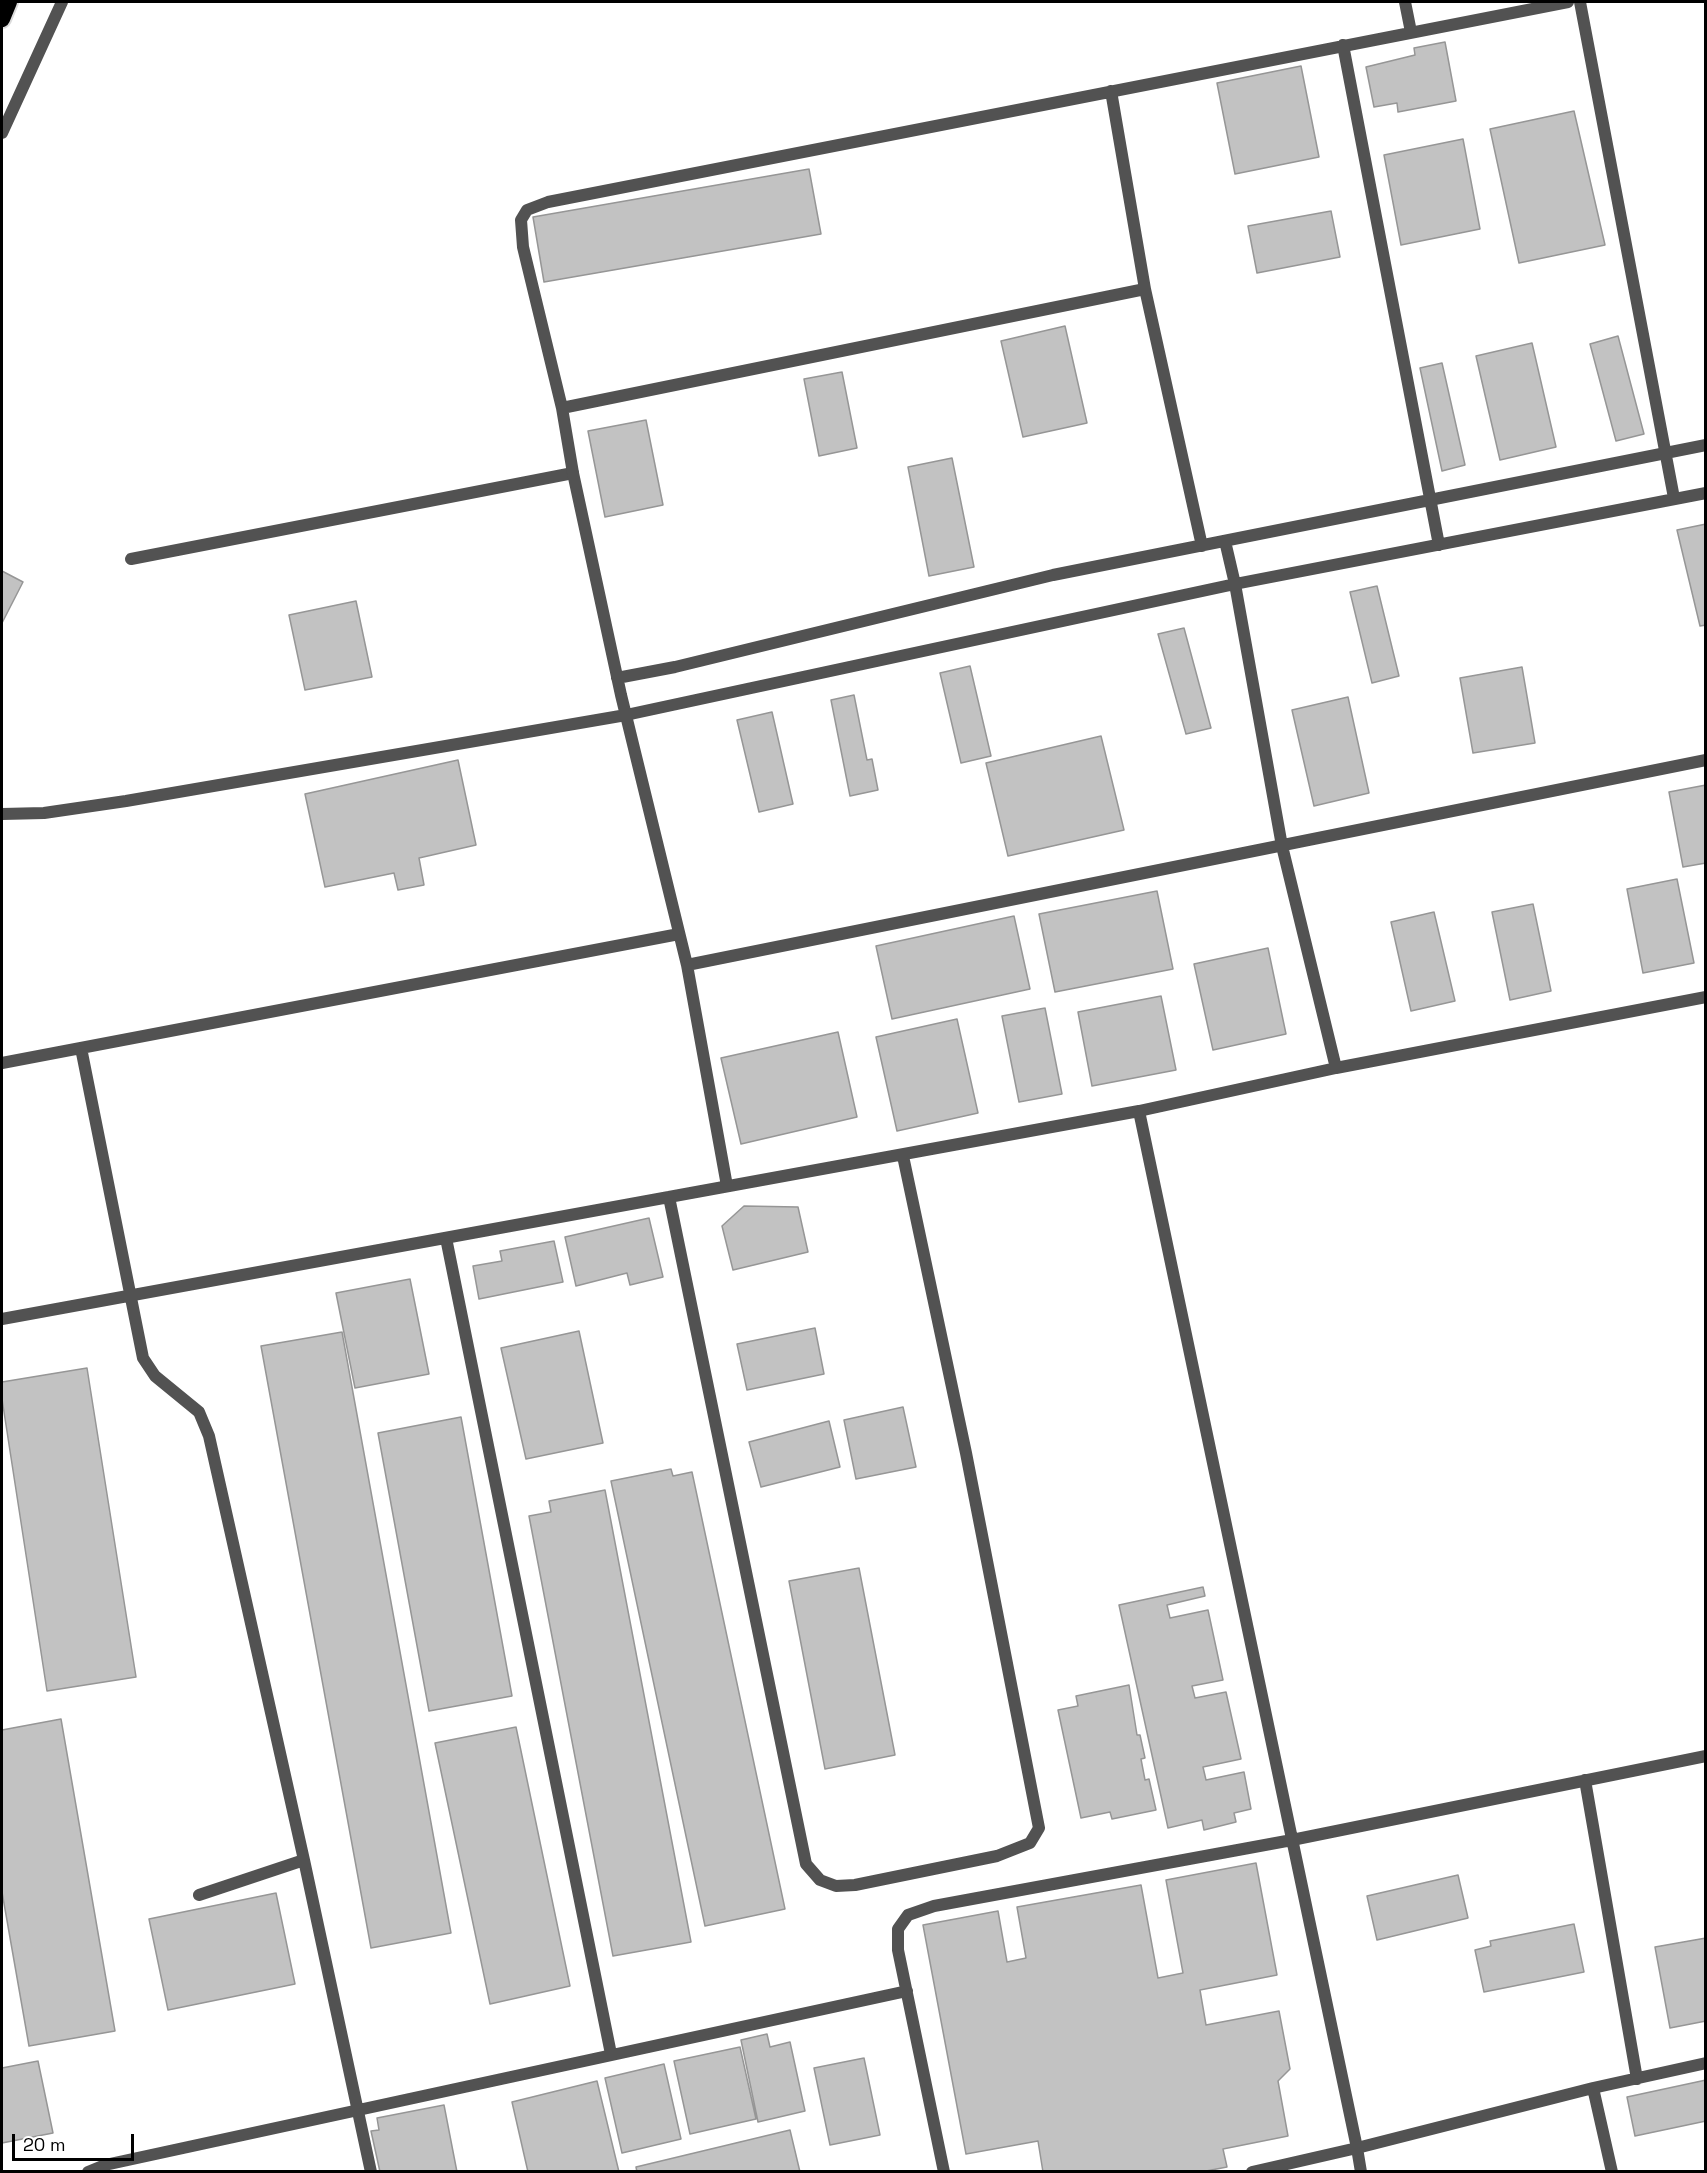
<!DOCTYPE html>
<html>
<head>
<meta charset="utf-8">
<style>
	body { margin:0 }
	#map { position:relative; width:1707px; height:2173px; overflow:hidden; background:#fff; font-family:"Space Grotesk",sans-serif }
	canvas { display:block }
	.frame { position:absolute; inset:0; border:3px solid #000; pointer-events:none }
	.scale { position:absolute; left:12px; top:2134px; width:122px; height:27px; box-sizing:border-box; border:3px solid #000; border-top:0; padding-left:8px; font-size:18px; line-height:21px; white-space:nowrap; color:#000; -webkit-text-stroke:4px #fff; paint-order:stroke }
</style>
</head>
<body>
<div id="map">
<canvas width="1707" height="2173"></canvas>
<div class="frame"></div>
<div class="scale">20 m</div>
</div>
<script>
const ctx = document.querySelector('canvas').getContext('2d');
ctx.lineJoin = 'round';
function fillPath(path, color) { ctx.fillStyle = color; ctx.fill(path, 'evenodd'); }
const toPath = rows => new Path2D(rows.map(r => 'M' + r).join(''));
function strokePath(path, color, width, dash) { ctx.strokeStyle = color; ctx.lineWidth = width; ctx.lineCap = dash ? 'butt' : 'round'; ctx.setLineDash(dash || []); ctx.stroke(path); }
const building = toPath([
	[1445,42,1456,101,1398,112,1397,103,1374,107,1366,67,1415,55,1414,48,1445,42],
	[1301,66,1319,157,1235,174,1217,83,1301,66],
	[1574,111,1605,245,1519,263,1490,129,1574,111],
	[1463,139,1480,229,1401,245,1384,155,1463,139],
	[809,169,821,234,544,282,533,217,809,169],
	[1331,211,1340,257,1257,273,1248,226,1331,211],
	[1065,326,1087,423,1023,437,1001,341,1065,326],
	[1618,336,1644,434,1616,441,1590,344,1618,336],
	[1532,343,1556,447,1500,460,1476,356,1532,343],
	[1442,363,1465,465,1442,471,1420,368,1442,363],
	[842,372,857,448,819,456,804,379,842,372],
	[646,420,663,505,605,517,588,431,646,420],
	[952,458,974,567,929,576,908,467,952,458],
	[1706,524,1706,625,1700,626,1677,530,1706,524],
	[2,571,23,582,2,623,2,571],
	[1377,586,1399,676,1372,683,1350,592,1377,586],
	[356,601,372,677,305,690,289,615,356,601],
	[1184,628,1211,728,1186,734,1158,634,1184,628],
	[970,666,991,756,961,763,940,673,970,666],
	[1522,667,1535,743,1473,753,1460,678,1522,667],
	[854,695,867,760,872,759,878,790,850,796,831,700,854,695],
	[1348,697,1369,793,1314,806,1292,710,1348,697],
	[772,712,793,804,759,812,737,720,772,712],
	[1101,736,1124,830,1008,856,986,763,1101,736],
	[458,760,476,845,419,858,424,885,398,890,394,873,325,887,305,794,458,760],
	[1706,785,1706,863,1683,867,1669,792,1706,785],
	[1677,879,1694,963,1643,973,1627,889,1677,879],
	[1157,891,1173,969,1055,992,1039,914,1157,891],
	[1533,904,1551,991,1510,1000,1492,912,1533,904],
	[1434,912,1455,1001,1411,1011,1391,922,1434,912],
	[1014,916,1030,989,892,1019,876,946,1014,916],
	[1268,948,1286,1034,1213,1050,1194,964,1268,948],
	[1161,996,1176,1070,1092,1086,1078,1012,1161,996],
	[1045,1008,1062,1094,1019,1102,1002,1016,1045,1008],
	[957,1019,978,1113,897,1131,876,1037,957,1019],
	[838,1032,857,1117,741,1144,721,1058,838,1032],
	[744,1206,798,1207,808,1252,733,1270,722,1226,744,1206],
	[649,1218,663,1277,630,1285,627,1273,576,1286,565,1237,649,1218],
	[554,1241,563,1282,479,1299,473,1266,502,1261,500,1251,554,1241],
	[410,1279,429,1374,355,1388,336,1293,410,1279],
	[815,1328,824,1374,747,1390,737,1344,815,1328],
	[579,1331,603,1443,526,1459,501,1348,579,1331],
	[342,1332,451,1933,371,1948,261,1346,342,1332],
	[87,1368,136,1677,47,1691,2,1399,2,1382,87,1368],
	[903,1407,916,1467,856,1479,844,1420,903,1407],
	[461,1417,512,1696,429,1711,378,1433,461,1417],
	[829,1421,840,1467,761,1487,749,1442,829,1421],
	[671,1469,673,1476,692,1472,785,1909,705,1926,611,1481,671,1469],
	[605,1490,691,1942,613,1956,529,1516,551,1512,549,1501,605,1490],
	[859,1568,895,1755,825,1769,789,1581,859,1568],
	[1203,1587,1205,1596,1167,1605,1170,1618,1208,1610,1223,1680,1192,1686,1195,1698,1226,1692,1241,1759,1203,1767,1206,1780,1244,1772,1251,1809,1234,1813,1236,1822,1204,1830,1202,1820,1168,1828,1119,1605,1203,1587],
	[1129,1685,1137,1735,1140,1735,1145,1758,1141,1759,1145,1780,1149,1779,1156,1810,1112,1819,1110,1812,1081,1818,1058,1710,1078,1706,1076,1696,1129,1685],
	[61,1719,115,2031,29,2046,2,1892,2,1730,61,1719],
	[516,1727,570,1986,490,2004,435,1743,516,1727],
	[1256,1863,1277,1975,1200,1990,1206,2025,1279,2011,1290,2069,1278,2081,1288,2136,1223,2149,1227,2167,1201,2172,1043,2172,1038,2141,966,2154,923,1925,998,1911,1007,1962,1026,1958,1017,1907,1141,1885,1158,1978,1183,1973,1166,1880,1256,1863],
	[1458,1875,1468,1918,1377,1940,1367,1896,1458,1875],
	[276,1893,295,1984,168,2010,149,1919,276,1893],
	[1574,1924,1584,1972,1484,1992,1475,1950,1491,1946,1490,1941,1574,1924],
	[1706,1938,1706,2021,1670,2028,1655,1947,1706,1938],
	[767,2034,770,2047,790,2042,805,2111,758,2122,741,2040,767,2034],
	[740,2047,756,2119,690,2134,674,2061,740,2047],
	[864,2058,880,2135,830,2145,814,2068,864,2058],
	[38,2061,53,2133,2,2143,2,2068,38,2061],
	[664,2064,681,2139,622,2153,605,2078,664,2064],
	[1706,2080,1706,2121,1635,2136,1627,2097,1706,2080],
	[597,2081,619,2172,528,2172,512,2102,597,2081],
	[444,2105,457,2172,380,2172,371,2131,379,2130,377,2118,444,2105],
	[790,2130,800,2172,637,2172,636,2167,790,2130]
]);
fillPath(building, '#c2c2c2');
strokePath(building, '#969696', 1.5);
const trunk = toPath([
	[2,19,9,2]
]);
strokePath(trunk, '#dbdbdb', 20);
strokePath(toPath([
	[131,559,573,473]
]), '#525252', 12);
strokePath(toPath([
	[1405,2,1411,32],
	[1580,2,1674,498],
	[1343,45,1439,545],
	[1111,91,1145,289,1202,546],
	[562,408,1145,289],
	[1225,541,1235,584,1282,846,1336,1068,1706,997],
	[617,678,675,667,1053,575,1706,445],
	[2,814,44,813,126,801,626,715,1235,584,1706,493],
	[687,965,1706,760],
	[81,1048,143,1358,155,1376,199,1412,209,1436,304,1860,199,1895],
	[2,1063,679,934],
	[1139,1111,1336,1068],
	[727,1186,687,965,621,695,573,473,562,408,523,247,521,220,527,210,548,202,1568,2],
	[669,1197,806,1864,820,1880,836,1886,855,1885,997,1856,1030,1843,1039,1828,966,1453,903,1156],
	[446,1238,611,2054],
	[2,1319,1139,1111,1357,2148,1593,2088,1706,2063],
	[1585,1780,1637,2079],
	[304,1860,371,2172],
	[1593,2088,1612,2172],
	[88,2172,105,2165,907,1991],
	[944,2172,898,1950,898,1929,908,1915,934,1906,1292,1840,1706,1756],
	[1252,2172,1357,2148,1361,2172]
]), '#525252', 12);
strokePath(toPath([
	[2,133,62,2]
]), '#525252', 12);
strokePath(trunk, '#000', 16);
</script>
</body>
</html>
